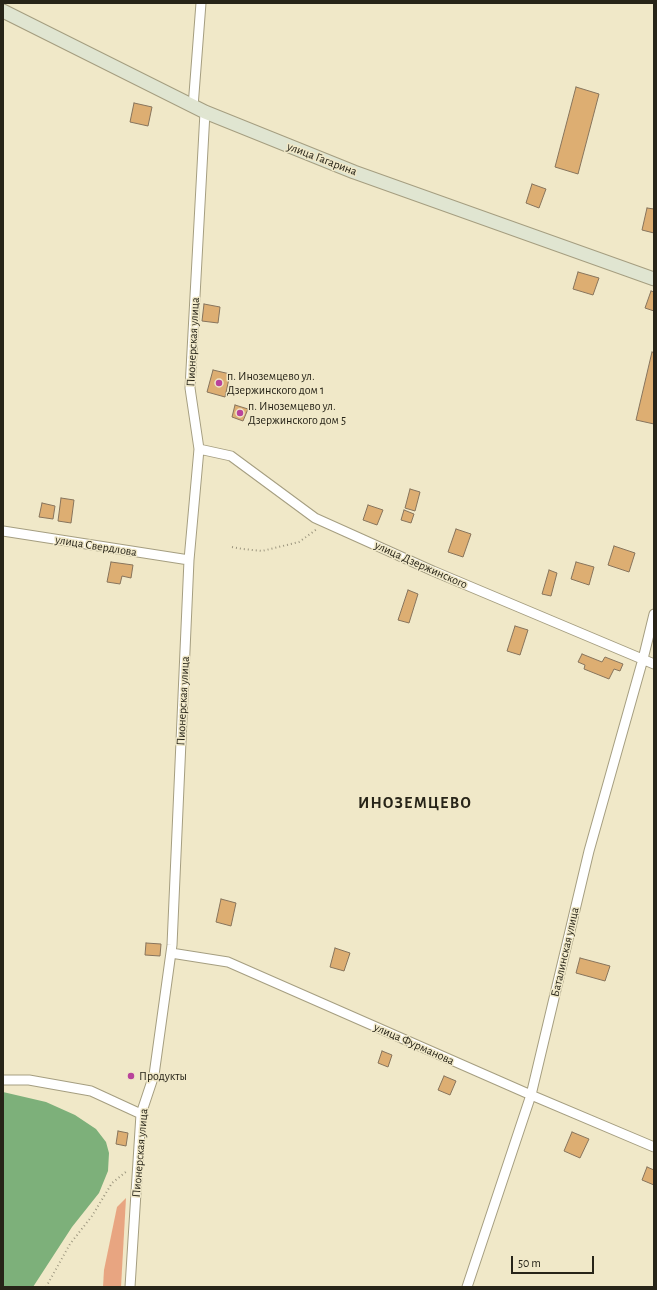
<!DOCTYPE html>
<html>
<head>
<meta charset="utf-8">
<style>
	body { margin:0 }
	#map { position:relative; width:657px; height:1290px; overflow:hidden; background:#f0e8c8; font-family:"Alegreya Sans",sans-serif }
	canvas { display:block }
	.frame { position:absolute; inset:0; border:4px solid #272418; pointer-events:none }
	.scale { position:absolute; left:511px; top:1256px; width:83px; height:18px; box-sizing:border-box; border:2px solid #272418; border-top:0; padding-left:5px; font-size:12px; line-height:14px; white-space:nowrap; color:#272418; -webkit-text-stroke:3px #f0e8c8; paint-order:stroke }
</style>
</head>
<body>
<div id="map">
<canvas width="657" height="1290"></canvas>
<div class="frame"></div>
<div class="scale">50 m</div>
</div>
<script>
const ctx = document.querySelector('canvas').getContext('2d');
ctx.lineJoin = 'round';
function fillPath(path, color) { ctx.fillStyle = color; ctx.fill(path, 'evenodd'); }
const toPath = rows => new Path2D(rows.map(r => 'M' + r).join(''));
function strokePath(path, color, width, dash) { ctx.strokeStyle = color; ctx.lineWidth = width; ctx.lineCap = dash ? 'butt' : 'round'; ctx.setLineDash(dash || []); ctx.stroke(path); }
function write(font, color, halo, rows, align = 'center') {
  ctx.font = font + ' "Alegreya Sans",sans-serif'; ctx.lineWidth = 3; ctx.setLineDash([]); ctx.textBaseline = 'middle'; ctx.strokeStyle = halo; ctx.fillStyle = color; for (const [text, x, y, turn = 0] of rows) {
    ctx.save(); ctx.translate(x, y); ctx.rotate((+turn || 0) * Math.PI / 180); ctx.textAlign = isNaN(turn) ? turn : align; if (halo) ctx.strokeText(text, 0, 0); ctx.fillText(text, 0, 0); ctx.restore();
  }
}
fillPath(toPath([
	[126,1198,121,1287,103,1287,104,1270,117,1207]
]), '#e8a581');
fillPath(toPath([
	[3,1092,46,1102,75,1115,96,1129,106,1142,109,1153,108,1171,99,1193,72,1227,33,1287,3,1287]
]), '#7db07a');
const building = toPath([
	[576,87,599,94,578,174,555,167,576,87],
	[134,103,152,107,148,126,130,122,134,103],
	[532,184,546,189,539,208,526,203,532,184],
	[647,208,654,209,654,233,642,230,647,208],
	[578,272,599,278,593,295,573,289,578,272],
	[651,291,654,292,654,311,645,308,651,291],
	[204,304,220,307,218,323,202,321,204,304],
	[652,352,654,353,654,424,636,420,652,352],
	[213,370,230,374,225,397,207,392,213,370],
	[235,405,248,409,243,421,232,417,235,405],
	[410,489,420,492,415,511,405,508,410,489],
	[61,498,74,500,71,523,58,521,61,498],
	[42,503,55,506,53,519,39,517,42,503],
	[368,505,383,510,377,525,363,520,368,505],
	[404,510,414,514,411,523,401,520,404,510],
	[456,529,471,534,463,557,448,552,456,529],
	[614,546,635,553,629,572,608,565,614,546],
	[111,562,133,565,131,578,122,576,120,584,107,582,111,562],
	[576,562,594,567,589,585,571,579,576,562],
	[549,570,557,573,551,596,542,594,549,570],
	[408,590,418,594,409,623,398,620,408,590],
	[515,626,528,630,520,655,507,651,515,626],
	[582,654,602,662,605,657,623,664,620,671,614,669,609,679,584,669,585,665,578,662,582,654],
	[221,899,236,903,231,926,216,922,221,899],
	[146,943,161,944,160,956,145,955,146,943],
	[335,948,350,953,344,971,330,967,335,948],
	[580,958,610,966,605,981,576,973,580,958],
	[382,1051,392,1055,388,1067,378,1063,382,1051],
	[444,1076,456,1081,450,1095,438,1090,444,1076],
	[118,1131,128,1133,126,1146,116,1144,118,1131],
	[572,1132,589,1139,580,1158,564,1151,572,1132],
	[647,1167,654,1170,654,1185,642,1180,647,1167]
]);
fillPath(building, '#ddae72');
strokePath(building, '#87745c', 1);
const minor = toPath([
	[193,107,201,3],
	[199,449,231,456,315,518,433,571,654,664],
	[3,531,189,560],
	[171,953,228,962,531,1095,654,1147],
	[3,1080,29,1080,91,1091,141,1114],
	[130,1287,141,1114,154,1075,172,945,189,560,199,449,190,388,205,112],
	[467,1287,531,1095,589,851,643,659,654,614]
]);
const secondary = toPath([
	[3,11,205,112,354,172,654,279]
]);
strokePath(minor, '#a59e80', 11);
strokePath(secondary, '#a59e80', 15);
strokePath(toPath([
	[232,547,243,549,262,551,299,542,317,529],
	[46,1287,70,1244,92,1216,112,1183,127,1171]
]), '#9c967f', 2, [1, 3]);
strokePath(minor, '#fff', 9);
strokePath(secondary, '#e0e5d1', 13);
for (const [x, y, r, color] of [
	[219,383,4,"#b9439b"],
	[240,413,4,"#b9439b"],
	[131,1076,4,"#b9439b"]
]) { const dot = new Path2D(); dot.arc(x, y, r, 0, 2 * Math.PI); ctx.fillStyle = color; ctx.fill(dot); strokePath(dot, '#f0e8c8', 1.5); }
write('12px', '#272418', '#f0e8c8', [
	["улица Гагарина",322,159,21],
	["Пионерская улица",193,342,-87],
	["улица Свердлова",96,546,9],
	["улица Дзержинского",421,565,24],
	["Пионерская улица",183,701,-87],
	["Баталинская улица",565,952,-77],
	["улица Фурманова",414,1044,24],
	["Пионерская улица",140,1153,-85]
]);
write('12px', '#272418', '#f0e8c8', [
	["п. Иноземцево ул.",227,376],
	["Дзержинского дом 1",227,390],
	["п. Иноземцево ул.",248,406],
	["Дзержинского дом 5",248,420],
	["Продукты",139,1076]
], 'left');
ctx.letterSpacing = '1px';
write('bold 16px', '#272418', '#f0e8c8', [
	["ИНОЗЕМЦЕВО",415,803]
]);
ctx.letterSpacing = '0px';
</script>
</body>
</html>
